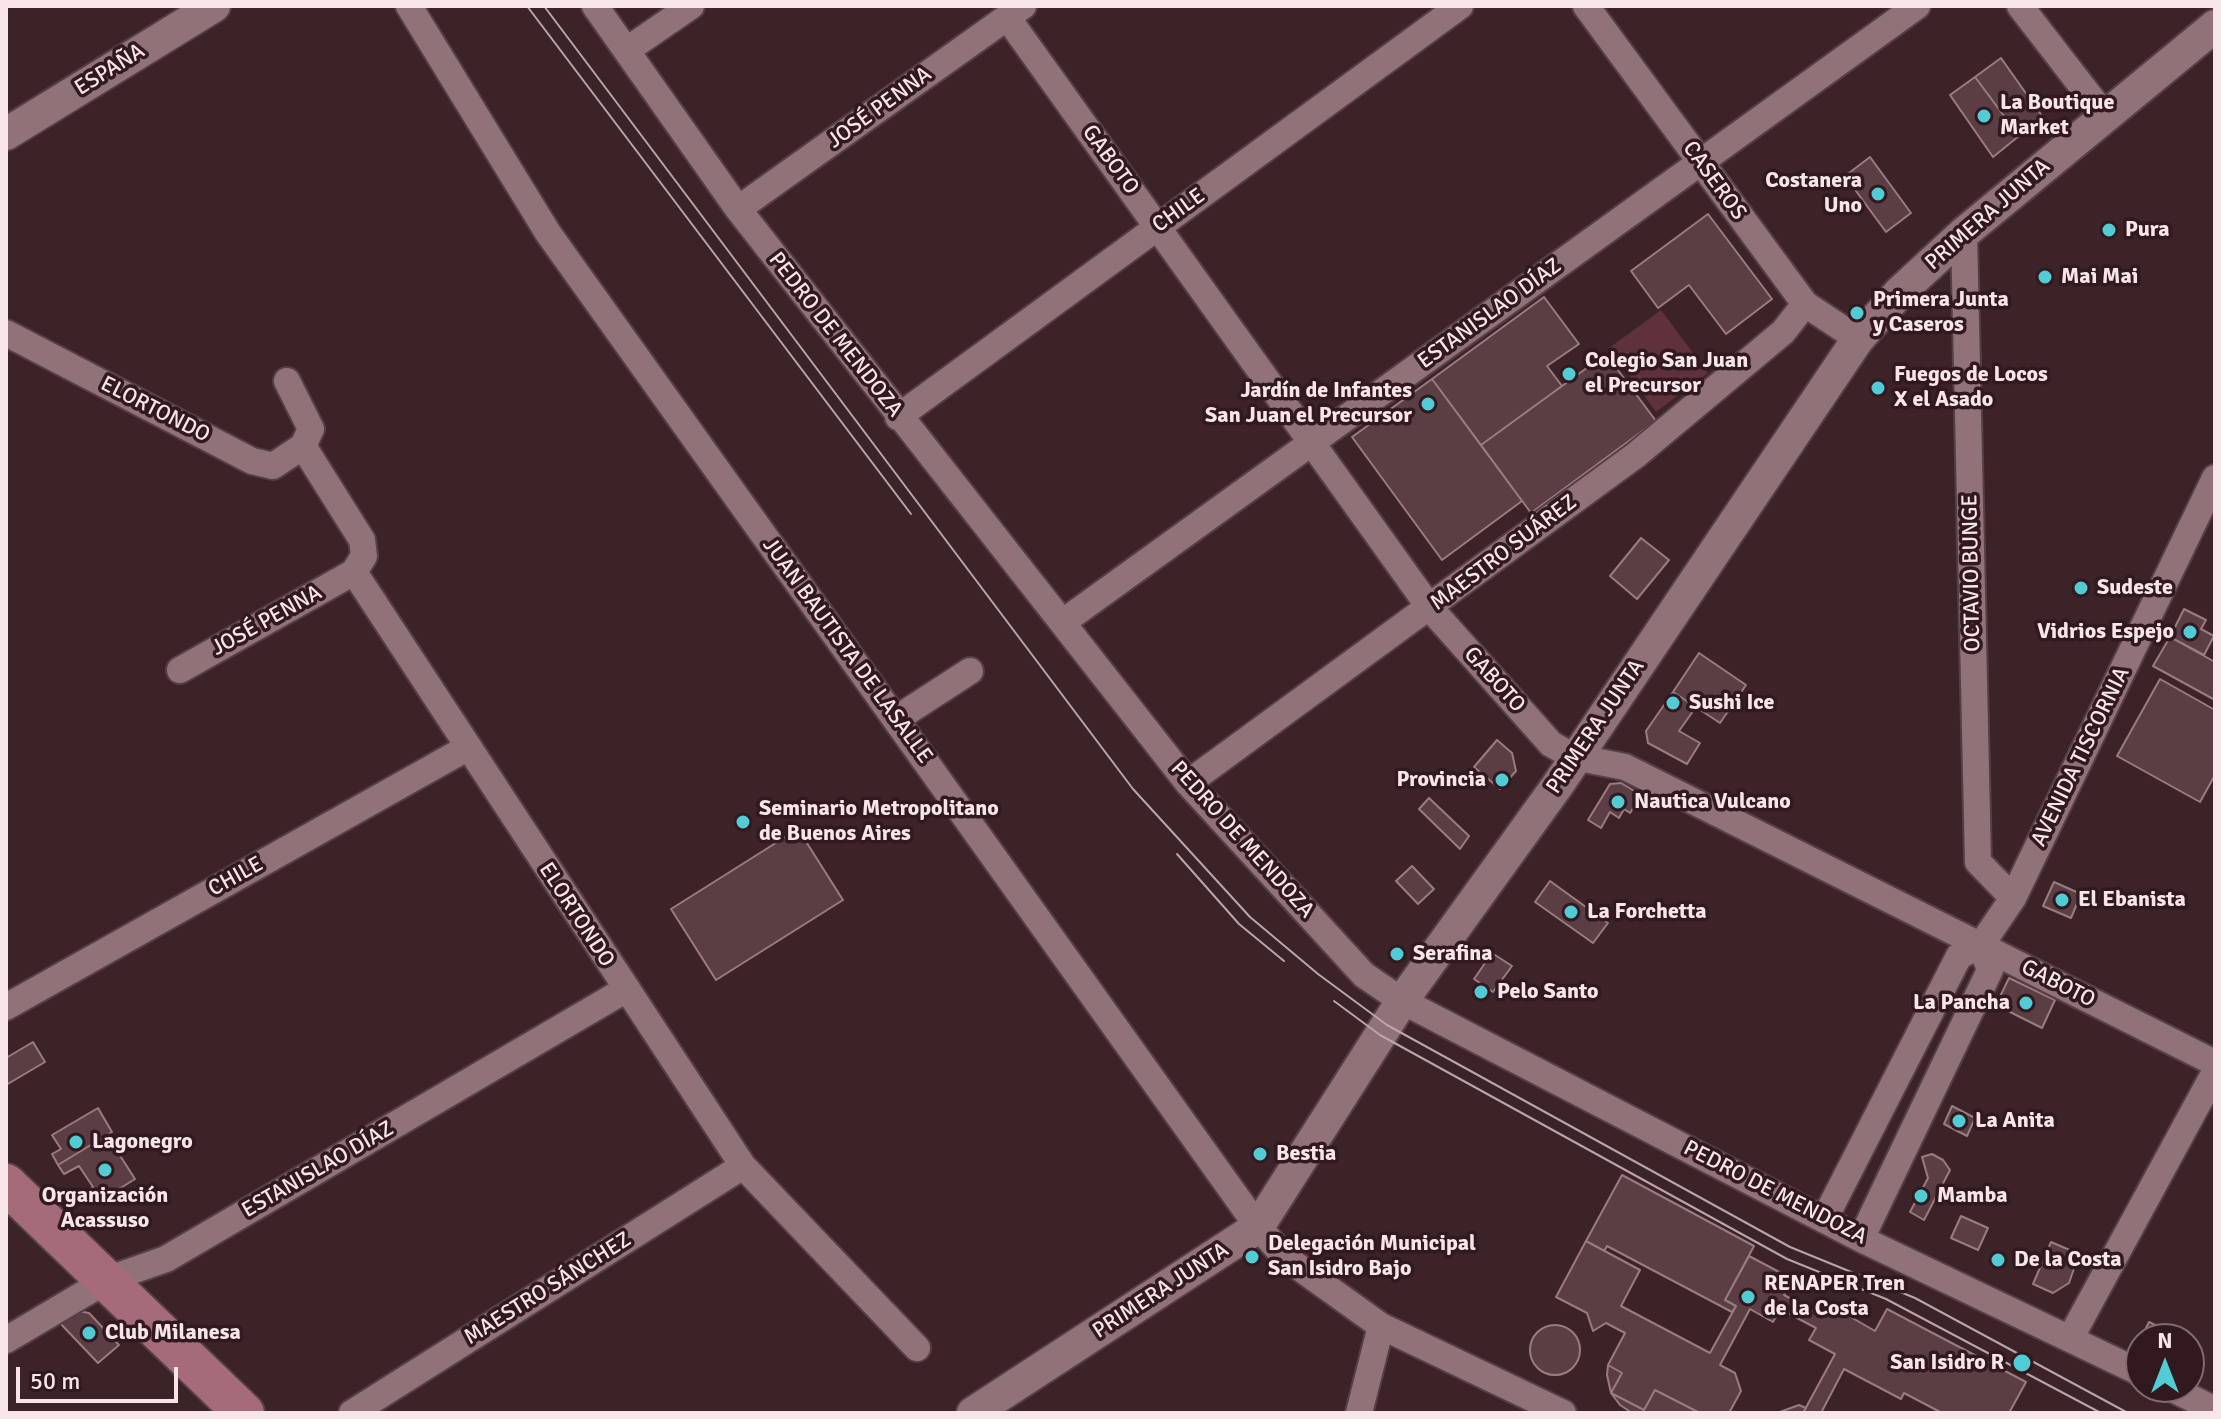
<!DOCTYPE html>
<html>
<head>
<meta charset="utf-8">
<style>
	body { margin:0 }
	#map { position:relative; width:2221px; height:1419px; overflow:hidden; background:#3c2328; font-family:Signika,sans-serif }
	canvas { display:block }
	.frame { position:absolute; inset:0; border:8px solid #f7e5e9; pointer-events:none }
	.north { position:absolute; left:2125px; top:1323px; width:80px; height:80px; box-sizing:border-box; background:#32191f; border:2px solid #816b70; border-radius:50%; rotate:0deg; font-size:22px; font-weight:700; line-height:32px; text-align:center; color:#f7e5e9 }
	.north::after { content:''; display:block; margin:auto; width:28px; height:36px; background:#51ccd4; clip-path:polygon(50% 0,100% 100%,50% 72%,0 100%) }
	.scale { position:absolute; left:16px; top:1367px; width:162px; height:36px; box-sizing:border-box; border:4px solid #f7e5e9; border-top:0; padding-left:10px; font-size:24px; line-height:28px; white-space:nowrap; color:#f7e5e9; -webkit-text-stroke:6px #32191f; paint-order:stroke }
</style>
</head>
<body>
<div id="map">
<canvas width="2221" height="1419"></canvas>
<div class="frame"></div>
<div class="north">N</div>
<div class="scale">50 m</div>
</div>
<script>
const ctx = document.querySelector('canvas').getContext('2d');
ctx.lineJoin = 'round';
function fillPath(path, color) { ctx.fillStyle = color; ctx.fill(path, 'evenodd'); }
const toPath = rows => new Path2D(rows.map(r => 'M' + r).join(''));
function strokePath(path, color, width, dash) { ctx.strokeStyle = color; ctx.lineWidth = width; ctx.lineCap = dash ? 'butt' : 'round'; ctx.setLineDash(dash || []); ctx.stroke(path); }
function write(font, color, halo, rows, align = 'center') {
  ctx.font = font + ' Signika,sans-serif'; ctx.lineWidth = 7; ctx.setLineDash([]); ctx.textBaseline = 'middle'; ctx.strokeStyle = halo; ctx.fillStyle = color; for (const [text, x, y, turn = 0] of rows) {
    ctx.save(); ctx.translate(x, y); ctx.rotate((+turn || 0) * Math.PI / 180); ctx.textAlign = isNaN(turn) ? turn : align; if (halo) ctx.strokeText(text, 0, 0); ctx.fillText(text, 0, 0); ctx.restore();
  }
}
fillPath(toPath([
	[1661,310,1708,373,1656,412,1609,348]
]), '#5e313b');
const building = toPath([
	[2001,58,2042,116,2019,136,1975,77,2001,58],
	[1975,77,2019,136,1993,157,1950,95,1975,77],
	[1870,157,1911,213,1886,232,1845,176,1870,157],
	[1708,214,1772,299,1726,334,1689,285,1658,308,1631,271,1708,214],
	[1544,297,1579,344,1547,366,1562,386,1481,445,1432,379,1544,297],
	[1606,354,1656,421,1531,513,1481,445,1606,354],
	[1432,379,1522,501,1442,560,1352,437,1432,379],
	[1641,538,1669,560,1637,599,1610,576,1641,538],
	[2184,609,2206,620,2201,629,2214,636,2204,655,2170,637,2184,609],
	[2170,637,2215,662,2215,700,2153,666,2170,637],
	[1699,653,1746,685,1720,723,1673,692,1699,653],
	[2160,679,2215,710,2215,775,2200,802,2117,756,2160,679],
	[1673,692,1696,707,1679,731,1700,743,1687,764,1648,743,1646,731,1673,692],
	[1497,740,1512,753,1516,771,1500,789,1474,767,1497,740],
	[1621,783,1641,795,1630,813,1624,809,1619,818,1610,812,1601,828,1588,820,1610,784,1621,783],
	[1429,798,1469,836,1460,849,1419,809,1429,798],
	[798,829,843,900,716,980,671,909,798,829],
	[1412,866,1434,889,1418,904,1396,881,1412,866],
	[1550,881,1608,923,1593,943,1535,902,1550,881],
	[2054,882,2081,894,2071,918,2043,906,2054,882],
	[1492,953,1512,966,1493,992,1474,979,1492,953],
	[2009,978,2055,1000,2042,1028,1996,1005,2009,978],
	[33,1042,45,1062,6,1085,6,1058,33,1042],
	[1952,1106,1975,1118,1967,1136,1944,1124,1952,1106],
	[98,1108,112,1132,58,1165,52,1154,61,1149,52,1135,98,1108],
	[107,1135,135,1179,95,1204,87,1191,93,1187,79,1166,64,1174,58,1165,107,1135],
	[1932,1154,1943,1160,1950,1170,1924,1220,1910,1212,1928,1178,1922,1157,1932,1154],
	[1622,1175,1754,1246,1725,1300,1736,1306,1732,1312,1607,1246,1604,1251,1586,1241,1622,1175],
	[1961,1216,1988,1228,1978,1250,1951,1238,1961,1216],
	[1586,1241,1640,1270,1621,1306,1710,1353,1736,1306,1725,1300,1749,1256,1783,1274,1787,1290,1784,1295,1821,1315,1827,1305,1850,1306,1849,1316,1875,1331,1887,1309,2026,1382,2009,1413,1942,1413,1904,1393,1901,1399,1844,1369,1821,1413,1803,1413,1835,1354,1809,1340,1816,1328,1780,1309,1773,1322,1750,1309,1720,1365,1735,1373,1741,1391,1729,1413,1700,1413,1655,1390,1644,1410,1611,1393,1622,1373,1608,1365,1625,1333,1606,1323,1593,1331,1587,1313,1556,1297,1586,1241],
	[2051,1242,2079,1254,2069,1283,2053,1293,2033,1284,2051,1242],
	[78,1311,89,1313,119,1345,98,1363,59,1322,78,1311],
	[2149,1322,2174,1334,2171,1339,2141,1339,2141,1348,2137,1346,2149,1322],
	'1530 1350a25 25 0 1 1 50 0a25 25 0 1 1-50 0Z',
	[1608,1365,1622,1373,1611,1393,1607,1375,1608,1365],
	[1655,1390,1698,1412,1632,1413,1620,1405,1611,1393,1644,1410,1655,1390],
	[1799,1405,1806,1408,1803,1413,1777,1413,1799,1405]
]);
fillPath(building, '#5a3e44');
strokePath(building, '#9a7b80', 2);
const minor = toPath([
	[409,6,548,233,1258,1227,1286,1258,1381,1326,1563,1413],
	[595,6,738,209,1188,783,1364,975,1402,1001,1861,1239,2141,1373],
	[1586,6,1805,304,1858,339],
	[2020,6,2105,116],
	[1007,17,1430,608,1551,744,1574,757,1625,767,2215,1063],
	[627,50,691,6],
	[738,209,1023,6],
	[1964,233,1978,862,2013,898],
	[6,333,252,461,273,466,303,446,311,429,287,381],
	[898,417,1460,6],
	[303,446,362,540,364,556,354,572,743,1166,917,1348],
	[1063,622,1917,6],
	[180,670,354,572],
	[896,719,970,671],
	[1188,783,1636,455,1783,332,1805,304],
	[6,1007,467,748],
	[1824,1220,1959,956,1981,945,2013,898,2215,478],
	[1861,1239,1990,970,1981,945],
	[2071,1337,2215,1072],
	[6,1340,109,1279,166,1259,625,990],
	[2169,1387,2215,1410],
	[352,1413,743,1166],
	[1359,1413,1381,1326]
]);
const tertiary = toPath([
	[6,134,214,6],
	[973,1413,1258,1227,1402,1001,1557,786,1858,339,1900,292,1964,233,2215,26]
]);
const primary = toPath([
	[6,1184,244,1413]
]);
strokePath(minor, '#553f45', 30);
strokePath(tertiary, '#553f45', 36);
strokePath(primary, '#553f45', 44);
strokePath(minor, '#917278', 26);
strokePath(tertiary, '#917278', 32);
strokePath(primary, '#a56b78', 40);
strokePath(toPath([
	[527,6,911,514],
	[544,6,1133,789,1250,917,1318,974,1387,1025,1790,1247,1915,1298,2128,1413],
	[1177,854,1239,924,1284,961],
	[1334,1001,1380,1035,1787,1259,1886,1299,2101,1413]
]), '#baa5aa', 2);
for (const [x, y, r, color] of [
	[1984,116,8,"#51ccd4"],
	[1878,194,8,"#51ccd4"],
	[2109,230,8,"#51ccd4"],
	[2045,277,8,"#51ccd4"],
	[1857,313,8,"#51ccd4"],
	[1569,374,8,"#51ccd4"],
	[1878,388,8,"#51ccd4"],
	[1428,404,8,"#51ccd4"],
	[2081,588,8,"#51ccd4"],
	[2190,632,8,"#51ccd4"],
	[1673,703,8,"#51ccd4"],
	[1502,780,8,"#51ccd4"],
	[1618,802,8,"#51ccd4"],
	[743,822,8,"#51ccd4"],
	[2062,900,8,"#51ccd4"],
	[1571,912,8,"#51ccd4"],
	[1397,954,8,"#51ccd4"],
	[1481,992,8,"#51ccd4"],
	[2026,1003,8,"#51ccd4"],
	[1959,1121,8,"#51ccd4"],
	[76,1142,8,"#51ccd4"],
	[1260,1154,8,"#51ccd4"],
	[105,1170,8,"#51ccd4"],
	[1921,1196,8,"#51ccd4"],
	[1252,1257,8,"#51ccd4"],
	[1998,1260,8,"#51ccd4"],
	[1748,1297,8,"#51ccd4"],
	[89,1333,8,"#51ccd4"],
	[2022,1363,10,"#51ccd4"]
]) { const dot = new Path2D(); dot.arc(x, y, r, 0, 2 * Math.PI); ctx.fillStyle = color; ctx.fill(dot); strokePath(dot, '#32191f', 3); }
write('22px', '#f7e5e9', '#32191f', [
	["ESPAÑA",110,70,-32],
	["JOSÉ PENNA",880,108,-36],
	["GABOTO",1110,160,54],
	["CASEROS",1714,181,54],
	["CHILE",1179,211,-36],
	["PRIMERA JUNTA",1988,215,-41],
	["ESTANISLAO DÍAZ",1490,314,-36],
	["PEDRO DE MENDOZA",835,335,52],
	["ELORTONDO",155,410,27],
	["MAESTRO SUÁREZ",1504,553,-37],
	["OCTAVIO BUNGE",1972,573,-91],
	["JOSÉ PENNA",267,621,-29],
	["JUAN BAUTISTA DE LASALLE",847,651,54],
	["GABOTO",1494,680,48],
	["PRIMERA JUNTA",1596,727,-56],
	["AVENIDA TISCORNIA",2081,757,-64],
	["PEDRO DE MENDOZA",1242,840,48],
	["CHILE",236,877,-29],
	["ELORTONDO",576,915,57],
	["GABOTO",2058,984,27],
	["ESTANISLAO DÍAZ",318,1170,-30],
	["PEDRO DE MENDOZA",1775,1193,27],
	["MAESTRO SÁNCHEZ",548,1289,-32],
	["PRIMERA JUNTA",1161,1291,-33]
]);
write('bold 22px', '#f7e5e9', '#32191f', [
	["La Boutique",2000,103],
	["Market",2000,128],
	["Costanera",1862,181,"right"],
	["Uno",1862,206,"right"],
	["Pura",2125,230],
	["Mai Mai",2061,277],
	["Primera Junta",1873,300],
	["y Caseros",1873,325],
	["Colegio San Juan",1585,361],
	["el Precursor",1585,386],
	["Fuegos de Locos",1894,375],
	["X el Asado",1894,400],
	["Jardín de Infantes",1412,391,"right"],
	["San Juan el Precursor",1412,416,"right"],
	["Sudeste",2097,588],
	["Vidrios Espejo",2174,632,"right"],
	["Sushi Ice",1689,703],
	["Provincia",1486,780,"right"],
	["Nautica Vulcano",1634,802],
	["Seminario Metropolitano",759,809],
	["de Buenos Aires",759,834],
	["El Ebanista",2078,900],
	["La Forchetta",1587,912],
	["Serafina",1413,954],
	["Pelo Santo",1497,992],
	["La Pancha",2010,1003,"right"],
	["La Anita",1975,1121],
	["Lagonegro",92,1142],
	["Bestia",1276,1154],
	["Organización",105,1196,"center"],
	["Acassuso",105,1221,"center"],
	["Mamba",1937,1196],
	["Delegación Municipal",1268,1244],
	["San Isidro Bajo",1268,1269],
	["De la Costa",2014,1260],
	["RENAPER Tren",1764,1284],
	["de la Costa",1764,1309],
	["Club Milanesa",105,1333],
	["San Isidro R",2004,1363,"right"]
], 'left');
</script>
</body>
</html>
